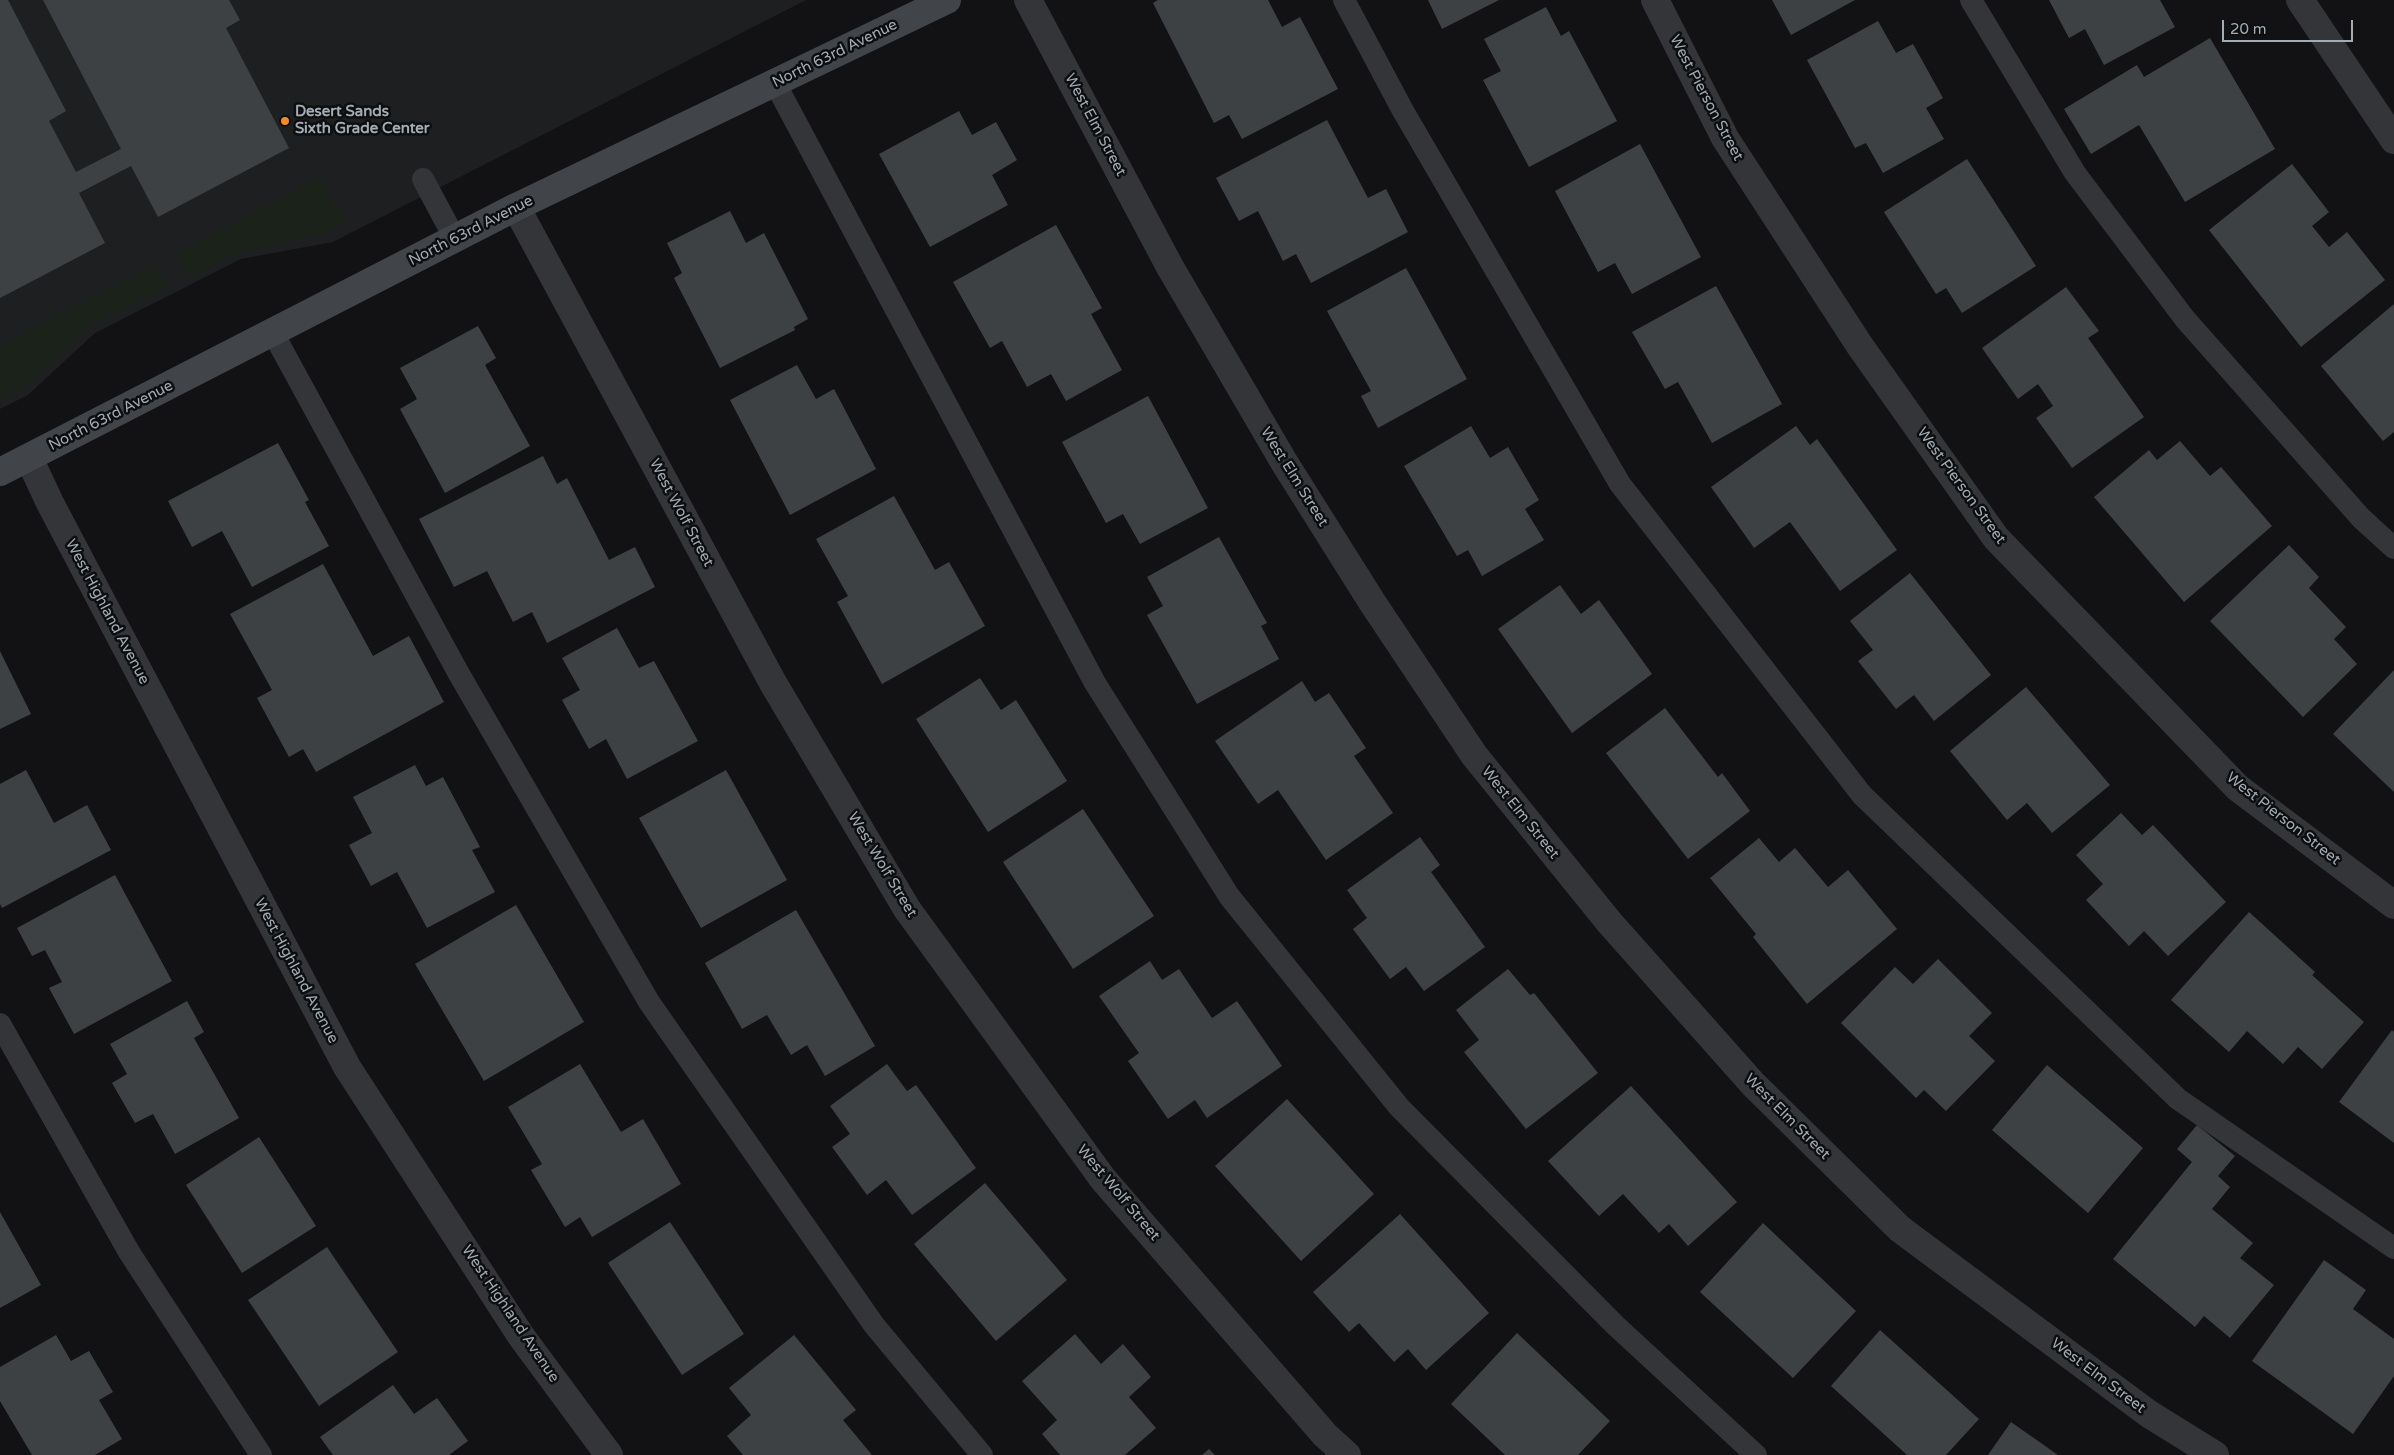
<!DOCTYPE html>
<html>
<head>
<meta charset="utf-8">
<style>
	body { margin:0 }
	#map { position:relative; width:2394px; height:1455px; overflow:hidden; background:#121214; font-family:"Varela Round",sans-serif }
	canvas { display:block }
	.scale { position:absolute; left:2222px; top:20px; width:131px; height:22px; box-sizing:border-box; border:2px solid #a3acb5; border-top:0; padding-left:6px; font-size:15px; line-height:18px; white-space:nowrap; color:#a3acb5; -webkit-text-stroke:4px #0d0e0f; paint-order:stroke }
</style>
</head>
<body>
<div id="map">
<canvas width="2394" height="1455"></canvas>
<div class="scale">20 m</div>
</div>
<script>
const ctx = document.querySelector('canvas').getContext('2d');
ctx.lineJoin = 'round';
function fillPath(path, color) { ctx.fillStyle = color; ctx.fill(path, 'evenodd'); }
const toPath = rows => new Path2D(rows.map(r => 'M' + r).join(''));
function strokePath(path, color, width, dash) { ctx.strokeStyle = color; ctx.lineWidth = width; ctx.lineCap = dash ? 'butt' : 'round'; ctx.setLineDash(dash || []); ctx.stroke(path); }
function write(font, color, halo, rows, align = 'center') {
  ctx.font = font + ' "Varela Round",sans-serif'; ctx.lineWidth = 5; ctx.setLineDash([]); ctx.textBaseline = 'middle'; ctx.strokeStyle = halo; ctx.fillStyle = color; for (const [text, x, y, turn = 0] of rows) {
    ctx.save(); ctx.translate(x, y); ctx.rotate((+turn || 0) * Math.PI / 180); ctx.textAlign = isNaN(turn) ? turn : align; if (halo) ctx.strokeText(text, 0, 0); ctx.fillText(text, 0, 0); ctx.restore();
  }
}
fillPath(toPath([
	[0,0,806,0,333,242,241,259,95,333,28,395,0,409]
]), '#1e1f21');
fillPath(toPath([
	[320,177,346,222,325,233,239,252,190,278,177,254],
	[154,266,168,287,92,324,27,385,0,399,0,346]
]), '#1b221a');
fillPath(toPath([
	[0,0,8,0,66,111,49,121,76,172,121,149,43,0,229,0,240,20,226,28,289,148,158,217,131,166,79,193,105,243,0,298],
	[1158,0,1268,0,1282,27,1300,17,1338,89,1242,139,1229,115,1214,123,1153,3],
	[1428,0,1499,0,1442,29],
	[1772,0,1855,0,1791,35],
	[2049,0,2160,0,2175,27,2104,65,2085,29,2069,38],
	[1546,7,1561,36,1569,31,1617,121,1529,167,1483,80,1501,71,1484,39],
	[1878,21,1896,53,1913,44,1943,98,1926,108,1944,139,1883,173,1866,143,1855,148,1807,60],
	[2210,38,2275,149,2185,202,2139,125,2091,154,2064,109,2137,65,2144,77],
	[959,111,972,135,996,122,1017,160,992,175,1008,205,930,247,879,154],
	[1327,120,1368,198,1386,189,1408,232,1311,283,1296,254,1283,261,1258,211,1239,221,1216,178],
	[1640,144,1701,257,1632,294,1615,263,1598,272,1555,191],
	[1967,159,2036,266,1962,313,1946,288,1936,294,1884,212],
	[2292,164,2329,212,2312,226,2329,247,2347,232,2385,280,2301,347,2209,230],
	[730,211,746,243,764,233,808,319,794,327,795,330,720,368,674,278,682,273,667,243],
	[1056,225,1102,308,1091,314,1122,370,1066,401,1051,374,1027,387,1002,341,990,348,953,282],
	[1406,268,1467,379,1378,428,1361,396,1371,391,1327,311],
	[1716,286,1782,404,1712,443,1678,382,1665,389,1632,332],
	[2066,287,2099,331,2088,338,2144,417,2072,468,2036,418,2053,406,2038,384,2018,399,1982,348],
	[2394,304,2394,432,2383,441,2321,366],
	[478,326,496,358,485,365,530,446,445,493,400,409,417,399,400,368],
	[797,365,816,399,834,389,876,469,790,515,730,400],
	[1148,396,1208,508,1140,544,1123,514,1106,523,1062,442],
	[1471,426,1490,458,1508,447,1539,500,1525,509,1544,540,1482,576,1468,550,1457,556,1404,466],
	[1796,426,1810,445,1817,439,1897,550,1840,591,1790,522,1754,548,1711,487],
	[2180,441,2210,476,2221,467,2272,526,2184,602,2094,497,2149,450,2157,460],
	[278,443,309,500,305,502,329,546,252,587,222,531,192,547,168,501],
	[543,456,557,484,567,478,609,560,635,547,655,587,547,643,532,612,513,622,487,571,454,587,419,519],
	[894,496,935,570,949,562,985,626,882,684,837,602,848,596,816,539],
	[1219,537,1267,623,1261,626,1279,659,1197,704,1147,615,1163,606,1147,577],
	[2289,545,2319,577,2309,588,2346,627,2334,639,2357,664,2303,717,2210,621],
	[323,564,373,656,409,636,444,702,316,772,303,749,289,757,257,698,272,690,230,614],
	[1910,573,1991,675,1934,721,1914,695,1896,709,1858,661,1873,650,1850,621],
	[1560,585,1581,614,1599,600,1652,674,1572,733,1498,629],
	[617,628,639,668,654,661,698,741,627,779,606,739,589,749,562,700,580,690,562,658],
	[0,651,31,714,0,729],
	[2394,670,2394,792,2333,734],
	[980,678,1001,710,1016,700,1067,781,988,832,916,719],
	[1302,681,1315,702,1329,693,1366,748,1354,756,1393,813,1326,860,1278,790,1258,804,1215,741],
	[2026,687,2110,785,2052,833,2027,803,2007,820,1950,751],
	[1665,708,1718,777,1722,773,1750,811,1688,859,1606,753],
	[415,765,426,786,443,777,480,847,472,850,495,892,427,928,397,872,371,886,349,845,372,833,353,797],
	[26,770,54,823,87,805,111,850,2,908,0,904,0,784],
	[726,770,787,880,701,928,639,818],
	[1083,809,1154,916,1073,969,1003,862],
	[2121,813,2142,835,2153,825,2226,902,2168,956,2144,931,2129,946,2086,900,2103,884,2076,855],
	[1420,837,1440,865,1431,872,1485,947,1424,991,1406,967,1390,979,1353,929,1367,918,1347,890],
	[1759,838,1779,862,1795,848,1828,887,1848,870,1897,929,1807,1004,1753,937,1756,934,1710,878],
	[115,875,172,981,74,1034,49,988,62,982,45,950,32,956,17,928],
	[516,905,584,1022,484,1081,415,964],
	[796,910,875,1046,825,1076,807,1045,791,1055,767,1015,742,1029,705,963],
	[2249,912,2315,972,2312,975,2364,1022,2322,1069,2298,1047,2283,1064,2247,1031,2229,1052,2171,1000],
	[1938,959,1992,1013,1969,1036,1995,1061,1946,1111,1924,1090,1916,1098,1841,1023,1895,967,1913,984],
	[1150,961,1162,980,1179,969,1212,1018,1237,1001,1282,1066,1207,1118,1195,1100,1168,1119,1128,1061,1139,1053,1099,996],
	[1508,969,1530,995,1534,993,1598,1073,1526,1129,1464,1052,1479,1040,1456,1010],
	[187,1001,204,1032,194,1038,239,1118,175,1154,153,1114,135,1123,112,1083,127,1074,110,1044],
	[2392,1030,2394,1032,2394,1143,2339,1102],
	[580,1064,621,1132,643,1119,681,1184,592,1237,580,1217,565,1227,531,1170,542,1164,508,1107],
	[887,1064,907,1091,916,1085,976,1168,912,1215,886,1180,867,1195,832,1147,850,1134,830,1106],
	[2047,1065,2143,1148,2088,1213,1992,1130],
	[1631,1086,1737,1202,1688,1246,1669,1224,1659,1233,1623,1194,1599,1216,1548,1161],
	[1287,1099,1374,1194,1301,1261,1215,1166],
	[2197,1125,2235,1156,2218,1176,2230,1187,2212,1209,2253,1243,2240,1258,2274,1285,2230,1338,2204,1316,2195,1327,2113,1259,2192,1162,2177,1149],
	[259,1137,316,1226,242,1273,186,1185],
	[985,1183,1067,1280,996,1341,914,1244],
	[0,1212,41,1285,0,1308],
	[1400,1214,1489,1313,1426,1370,1408,1349,1394,1362,1359,1323,1349,1332,1313,1292],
	[670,1222,744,1334,682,1375,608,1263],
	[1763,1223,1856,1311,1793,1378,1700,1292],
	[327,1247,398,1352,319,1406,248,1300],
	[2324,1260,2366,1290,2353,1309,2394,1339,2394,1376,2353,1434,2252,1361],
	[1880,1330,1979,1419,1946,1455,1907,1455,1831,1386],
	[1517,1333,1610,1421,1578,1455,1505,1455,1451,1404],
	[1075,1334,1101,1364,1123,1344,1151,1377,1129,1397,1156,1428,1125,1455,1060,1455,1042,1434,1057,1420,1022,1381],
	[56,1335,71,1361,89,1351,113,1392,99,1400,122,1439,95,1455,32,1455,0,1401,0,1367],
	[794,1335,856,1410,843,1420,872,1455,743,1455,727,1436,751,1415,729,1388],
	[393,1385,414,1414,437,1398,468,1441,449,1455,333,1455,320,1437],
	[2011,1422,2058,1455,1988,1455],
	[1209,1449,1215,1455,1202,1455]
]), '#3e4144');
strokePath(toPath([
	[1344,0,1402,109,1620,484,1862,795,2178,1099,2394,1248],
	[1971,0,2075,173,2185,319,2361,518,2394,548],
	[775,83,1095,683,1229,896,1399,1107,1615,1325,1756,1455],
	[423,179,455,239],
	[273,333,459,674,649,1002,874,1325,982,1455],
	[0,1024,129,1252,261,1455]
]), '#333539', 22);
strokePath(toPath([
	[1028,0,1170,267,1284,462,1372,602,1474,755,1609,922,1753,1084,1900,1229,2149,1414,2215,1455],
	[1655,0,1725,138,1860,346,1996,538,2238,788,2394,905],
	[2300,0,2394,140],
	[516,207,773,683,907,909,1103,1179,1325,1435,1347,1455],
	[29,458,50,503,347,1067,521,1336,609,1455]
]), '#333539', 28);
strokePath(toPath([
	[0,472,516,207,947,0]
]), '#414549', 28);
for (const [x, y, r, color] of [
	[285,121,5,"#f68928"]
]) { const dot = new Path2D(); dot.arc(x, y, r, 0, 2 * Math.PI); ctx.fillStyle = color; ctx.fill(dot); strokePath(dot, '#0d0e0f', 2); }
write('15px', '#a3acb5', '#0d0e0f', [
	["North 63rd Avenue",835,54,-26],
	["West Pierson Street",1706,98,62],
	["West Elm Street",1095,125,62],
	["North 63rd Avenue",471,231,-27],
	["North 63rd Avenue",111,416,-27],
	["West Elm Street",1294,477,58],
	["West Pierson Street",1961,486,54],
	["West Wolf Street",681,513,62],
	["West Highland Avenue",107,612,62],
	["West Elm Street",1520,813,51],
	["West Pierson Street",2283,819,38],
	["West Wolf Street",882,865,59],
	["West Highland Avenue",296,971,62],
	["West Elm Street",1787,1117,45],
	["West Wolf Street",1118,1193,50],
	["West Highland Avenue",510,1314,56],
	["West Elm Street",2098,1376,37]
]);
write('bold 15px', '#a3acb5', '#0d0e0f', [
	["Desert Sands",295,112],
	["Sixth Grade Center",295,129]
], 'left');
</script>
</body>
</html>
